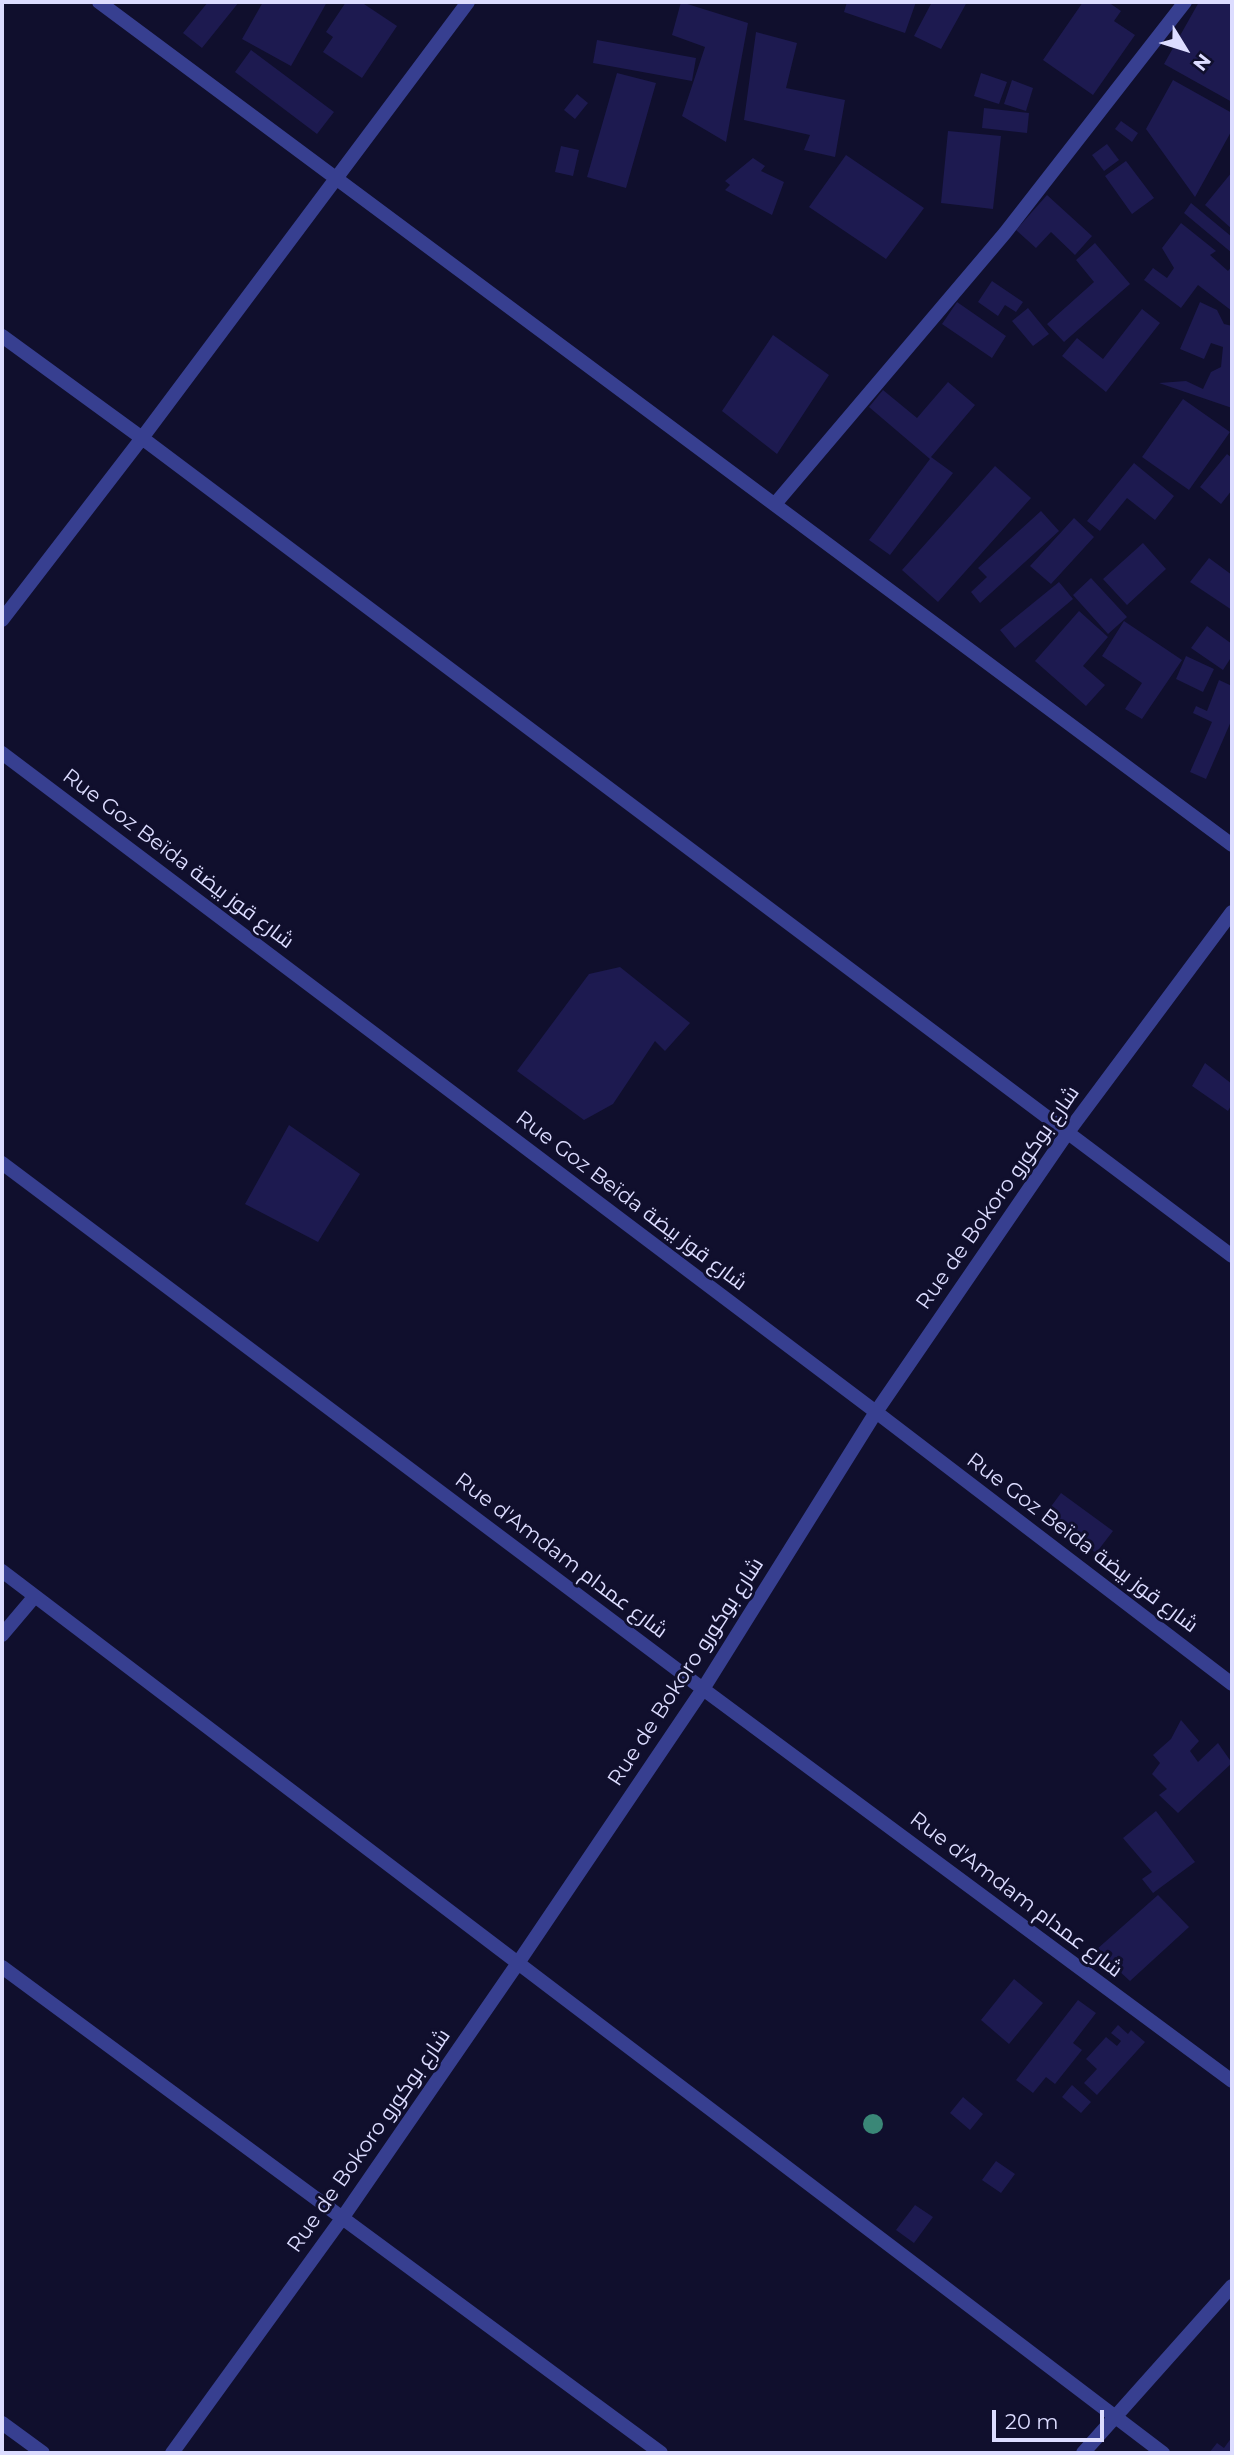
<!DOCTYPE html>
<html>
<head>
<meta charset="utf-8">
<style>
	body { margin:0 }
	#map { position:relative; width:1234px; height:2455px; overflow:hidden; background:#100f2d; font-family:Montserrat,sans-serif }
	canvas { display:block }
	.frame { position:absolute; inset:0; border:4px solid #dcdcff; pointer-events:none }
	.north { position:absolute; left:1150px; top:14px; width:70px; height:70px; -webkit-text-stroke:5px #100f2d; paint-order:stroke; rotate:128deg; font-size:19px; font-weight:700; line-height:28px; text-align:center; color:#dcdcff }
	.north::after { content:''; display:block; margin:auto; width:24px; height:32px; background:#dcdcff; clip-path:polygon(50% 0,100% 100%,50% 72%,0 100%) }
	.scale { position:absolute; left:992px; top:2410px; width:112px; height:32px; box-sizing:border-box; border:4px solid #dcdcff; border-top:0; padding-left:9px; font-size:21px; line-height:24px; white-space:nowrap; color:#dcdcff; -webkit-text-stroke:5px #100f2d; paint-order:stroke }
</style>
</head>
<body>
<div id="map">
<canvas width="1234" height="2455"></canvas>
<div class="frame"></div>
<div class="north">N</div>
<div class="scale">20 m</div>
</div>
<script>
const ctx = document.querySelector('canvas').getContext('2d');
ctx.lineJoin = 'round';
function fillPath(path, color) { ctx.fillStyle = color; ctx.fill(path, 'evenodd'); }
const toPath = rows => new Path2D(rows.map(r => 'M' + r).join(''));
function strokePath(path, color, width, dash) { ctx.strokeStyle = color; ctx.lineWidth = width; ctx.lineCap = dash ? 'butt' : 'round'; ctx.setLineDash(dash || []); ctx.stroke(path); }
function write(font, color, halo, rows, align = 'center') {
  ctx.font = font + ' Montserrat,Cairo,sans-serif'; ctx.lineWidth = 6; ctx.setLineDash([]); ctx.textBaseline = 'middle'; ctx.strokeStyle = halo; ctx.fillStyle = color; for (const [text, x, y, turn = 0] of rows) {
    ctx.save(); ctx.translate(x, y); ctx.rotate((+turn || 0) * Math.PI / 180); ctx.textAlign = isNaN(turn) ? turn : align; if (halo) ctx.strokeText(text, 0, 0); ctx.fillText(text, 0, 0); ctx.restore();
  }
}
fillPath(toPath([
	[208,2,239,2,202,48,183,33],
	[263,2,327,2,291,66,242,39],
	[346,2,361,2,397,26,362,78,323,52,333,37,326,32],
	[681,2,748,23,726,142,682,116,705,47,672,35],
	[847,2,916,2,905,33,844,12],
	[932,2,967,2,941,49,914,36],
	[1083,2,1108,2,1121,11,1114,21,1135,35,1093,95,1043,60],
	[1199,2,1232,2,1232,102,1164,64],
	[756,32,797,43,786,88,845,100,835,157,804,150,810,135,744,120],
	[597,40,696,58,692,81,593,63],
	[251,50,334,112,317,134,235,72],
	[617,73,656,83,626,188,587,177],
	[981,73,1007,82,999,104,974,96],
	[1012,80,1033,88,1026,111,1004,104],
	[1173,80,1232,113,1232,130,1195,197,1146,129],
	[577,94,588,103,575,119,564,110],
	[984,108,1029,113,1027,133,982,128],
	[1121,121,1138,133,1132,142,1115,129],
	[948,131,1001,136,993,209,941,203],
	[1107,144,1119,160,1104,171,1092,155],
	[561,146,579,150,573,176,555,172],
	[846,155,924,208,886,259,809,207],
	[753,158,765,166,761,171,784,182,772,215,725,190,730,185,725,181],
	[1126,161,1154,198,1132,214,1105,176],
	[1232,172,1232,229,1205,205],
	[1047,195,1092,236,1075,255,1051,232,1036,248,1016,230],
	[1191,203,1232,237,1232,253,1184,213],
	[1181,223,1216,251,1210,255,1228,271,1232,266,1232,311,1198,285,1181,308,1144,280,1153,268,1167,278,1174,268,1162,248],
	[1095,243,1130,284,1064,342,1047,324,1094,282,1076,260],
	[992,281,1023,302,1016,312,1005,305,998,316,978,302],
	[957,302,1006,336,992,358,942,324],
	[1200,302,1217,310,1224,324,1232,326,1232,408,1159,383,1186,381,1203,389,1211,372,1221,367,1223,347,1211,343,1204,359,1180,349],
	[1028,308,1049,334,1033,346,1012,321],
	[1142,309,1160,323,1106,392,1062,356,1077,338,1103,359],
	[773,335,829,375,777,454,722,411],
	[948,382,975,405,931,457,953,473,890,555,869,540,930,459,869,407,883,390,917,418],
	[1183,399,1230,432,1189,490,1142,457],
	[1227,454,1232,458,1232,490,1221,504,1200,487],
	[1134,463,1174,496,1155,520,1127,498,1100,531,1087,521],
	[995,466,1031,498,938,602,902,570],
	[1041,511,1059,531,980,603,971,592,987,577,978,568],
	[1074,518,1094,537,1051,584,1030,566],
	[1143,543,1166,569,1127,605,1103,579],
	[1209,558,1232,575,1232,610,1190,582],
	[1091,578,1127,617,1108,634,1073,595],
	[1059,582,1073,599,1015,648,1000,630],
	[1079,611,1108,637,1083,666,1105,685,1086,706,1035,661],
	[1124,621,1182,660,1142,719,1125,709,1142,683,1102,656],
	[1207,626,1232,644,1232,656,1223,670,1191,648],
	[1186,656,1214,669,1203,692,1176,679],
	[1219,680,1232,686,1232,719,1206,779,1190,772,1212,722,1193,713,1196,706,1207,711],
	[620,967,690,1023,665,1051,655,1041,613,1104,584,1120,517,1071,589,974],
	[1205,1063,1232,1084,1232,1104,1228,1111,1192,1086],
	[289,1125,360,1174,318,1242,245,1204],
	[1061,1493,1113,1531,1096,1553,1044,1516],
	[1181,1720,1199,1741,1190,1751,1198,1762,1218,1743,1232,1763,1178,1813,1159,1795,1167,1789,1152,1774,1160,1763,1153,1755,1171,1739],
	[1156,1811,1195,1862,1153,1893,1142,1879,1152,1872,1123,1838],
	[1158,1895,1189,1927,1130,1981,1096,1950],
	[1014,1979,1043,2003,1009,2044,981,2020],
	[1078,2000,1096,2013,1073,2043,1082,2050,1055,2084,1046,2077,1033,2093,1016,2080],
	[1118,2025,1128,2034,1131,2030,1145,2042,1097,2095,1084,2083,1097,2069,1086,2059,1106,2037,1117,2046,1121,2041,1111,2033],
	[1072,2085,1091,2102,1081,2113,1062,2097],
	[963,2097,983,2114,970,2130,950,2113],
	[996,2161,1015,2174,1001,2193,982,2180],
	[915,2205,933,2217,914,2243,896,2230],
	[1232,2437,1232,2453,1209,2453,1217,2443,1224,2448]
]), '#1d1a50');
strokePath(toPath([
	[99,2,1232,845],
	[2,336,142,438,1232,1256],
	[775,504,1005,233,1185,2],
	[2,620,142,438,468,2],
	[2,753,876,1412,1232,1684],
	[2,1163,703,1689,1232,2081],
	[2,1571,1163,2453],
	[2,1635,35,1596],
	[2,1967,661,2453],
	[2,2423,43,2453],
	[172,2453,343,2217,518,1963,703,1689,876,1412,1068,1132,1232,912],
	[1083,2453,1232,2286]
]), '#373f90', 14);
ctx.fillStyle = '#3a8777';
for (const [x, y] of [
	[873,2124]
]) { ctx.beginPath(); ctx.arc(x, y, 10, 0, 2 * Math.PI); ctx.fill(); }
write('21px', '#dcdcff', '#100f2d', [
	["Rue Goz Beïda شارع قوز بيضة",178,859,37],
	["Rue de Bokoro شارع بوكورو",998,1198,-55],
	["Rue Goz Beïda شارع قوز بيضة",631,1201,37],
	["Rue Goz Beïda شارع قوز بيضة",1082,1543,37],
	["Rue d'Amdam شارع عمدام",561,1556,37],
	["Rue de Bokoro شارع بوكورو",686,1672,-57],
	["Rue d'Amdam شارع عمدام",1016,1895,37],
	["Rue de Bokoro شارع بوكورو",369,2141,-55]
]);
</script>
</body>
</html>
